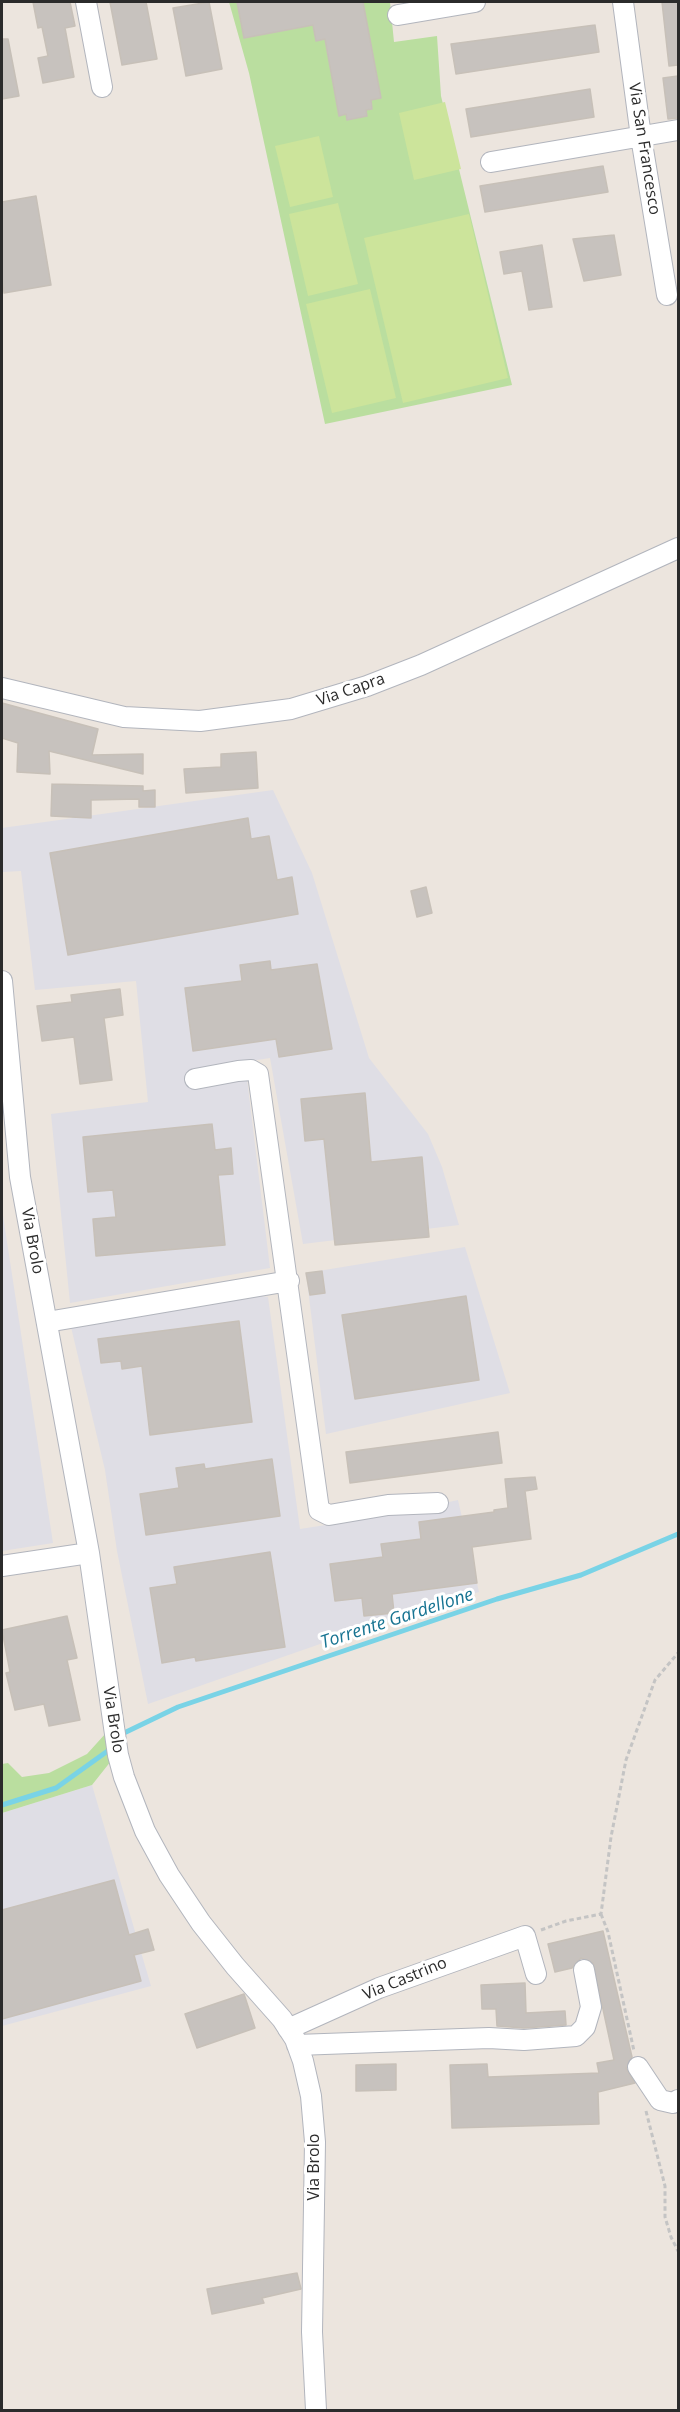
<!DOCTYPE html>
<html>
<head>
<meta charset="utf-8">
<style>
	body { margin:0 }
	#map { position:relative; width:680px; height:2412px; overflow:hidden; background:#ece5de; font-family:"Open Sans",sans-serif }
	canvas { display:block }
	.frame { position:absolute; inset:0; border:3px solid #2b2b2b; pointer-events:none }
</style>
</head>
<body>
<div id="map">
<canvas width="680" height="2412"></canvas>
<div class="frame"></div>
</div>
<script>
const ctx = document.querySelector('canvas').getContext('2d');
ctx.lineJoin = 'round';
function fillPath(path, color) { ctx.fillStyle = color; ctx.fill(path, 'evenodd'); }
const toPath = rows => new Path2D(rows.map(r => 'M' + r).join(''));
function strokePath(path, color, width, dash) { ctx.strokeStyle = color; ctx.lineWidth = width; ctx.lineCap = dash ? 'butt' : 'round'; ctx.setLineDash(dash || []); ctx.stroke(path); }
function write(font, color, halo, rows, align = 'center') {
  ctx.font = font + ' "Open Sans",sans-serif'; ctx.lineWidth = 6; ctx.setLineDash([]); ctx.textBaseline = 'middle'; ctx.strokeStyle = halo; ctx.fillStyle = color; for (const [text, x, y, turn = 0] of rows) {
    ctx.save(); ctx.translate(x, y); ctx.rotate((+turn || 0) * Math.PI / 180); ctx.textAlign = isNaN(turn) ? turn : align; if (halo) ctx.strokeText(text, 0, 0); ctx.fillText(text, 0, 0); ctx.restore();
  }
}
fillPath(toPath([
	[273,790,312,873,369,1058,428,1134,442,1167,459,1225,303,1244,270,1058,194,1070,247,1079,270,1268,70,1303,51,1114,148,1102,136,981,35,990,21,871,3,872,2,828],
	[2,1209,53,1543,2,1551],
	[465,1247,510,1393,326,1434,306,1273],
	[248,1294,268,1297,300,1529,390,1515,458,1500,479,1592,409,1613,148,1704,117,1551,105,1470,71,1327],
	[92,1785,151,1986,2,2026,2,1813]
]), '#dfdee5');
fillPath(toPath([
	[229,2,390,2,394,42,437,36,441,96,512,385,325,424,249,73],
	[106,1733,111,1761,92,1785,2,1813,2,1764,8,1763,22,1777,49,1773,87,1754]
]), '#bade9f');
fillPath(toPath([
	[445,102,461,169,414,180,399,113],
	[319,136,333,197,290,207,275,146],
	[338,203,358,284,308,296,289,214],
	[469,214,508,378,403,403,364,238],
	[370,289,396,398,332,413,306,304]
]), '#cce49b');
strokePath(toPath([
	[124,1733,178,1707,497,1599,581,1575,678,1534],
	[2,1805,56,1788,109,1750]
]), '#79d3e6', 5);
const building = toPath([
	[33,2,70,2,75,26,65,28,74,77,43,83,38,58,48,56,42,27,38,28,33,2],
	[110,2,146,2,157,59,122,65,110,2],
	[209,2,222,69,186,76,173,8,209,2],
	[237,2,363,2,381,98,371,100,372,109,366,110,367,116,347,120,346,114,339,116,325,39,316,41,313,25,244,38,237,2],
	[662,2,678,2,678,65,669,66,662,2],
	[595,25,599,52,456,74,451,44,595,25],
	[2,39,8,39,19,96,2,99,2,39],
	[678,76,678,118,668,119,663,78,678,76],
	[590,89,594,117,471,137,466,109,590,89],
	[603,166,608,192,485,212,480,186,603,166],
	[36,196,51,285,4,293,2,278,2,202,36,196],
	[614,235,621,275,584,281,573,239,614,235],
	[542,245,552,307,529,310,522,271,504,274,500,252,542,245],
	[2,703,98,729,92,755,143,754,143,774,49,751,50,774,17,772,18,743,2,738,2,703],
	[256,752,258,788,186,793,184,769,221,767,221,754,256,752],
	[52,784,143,786,143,791,155,790,155,807,139,807,139,799,91,800,91,818,51,816,52,784],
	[248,818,251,839,269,836,277,880,292,877,298,914,68,955,50,853,248,818],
	[426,887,432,913,417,917,411,891,426,887],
	[270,961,271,970,317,964,332,1049,279,1057,276,1039,193,1051,185,988,242,981,240,965,270,961],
	[120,989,123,1015,104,1018,112,1080,80,1084,74,1037,42,1041,37,1006,72,1002,71,995,120,989],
	[365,1093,371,1162,422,1157,429,1237,335,1245,324,1139,305,1141,301,1099,365,1093],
	[212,1124,215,1150,231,1148,233,1174,218,1175,225,1245,96,1256,93,1219,116,1217,113,1190,88,1192,83,1137,212,1124],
	[322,1271,325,1293,310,1295,306,1273,322,1271],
	[466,1296,479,1380,355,1399,342,1315,466,1296],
	[239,1321,252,1422,150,1435,142,1366,122,1369,121,1361,101,1363,98,1339,239,1321],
	[498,1432,502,1463,350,1483,346,1452,498,1432],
	[272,1459,280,1516,146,1535,140,1494,179,1488,176,1468,204,1464,205,1469,272,1459],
	[535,1477,537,1489,525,1491,531,1539,472,1547,477,1583,392,1594,394,1613,364,1616,362,1598,335,1601,330,1564,383,1557,381,1544,421,1539,419,1522,494,1512,494,1510,508,1508,505,1479,535,1477],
	[270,1552,285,1647,196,1661,195,1657,162,1663,150,1588,177,1584,174,1567,270,1552],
	[67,1616,77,1658,67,1660,80,1720,49,1726,44,1704,15,1710,6,1673,10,1672,2,1630,67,1616],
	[114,1880,129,1935,148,1929,154,1950,134,1955,141,1981,2,2019,2,1910,114,1880],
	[603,1931,632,2057,626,2068,635,2083,598,2092,599,2124,452,2128,450,2065,487,2064,488,2077,599,2073,597,2063,614,2060,593,1963,581,1958,572,1968,555,1972,548,1944,603,1931],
	[525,1983,526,2013,565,2011,566,2025,524,2028,497,2026,496,2009,482,2009,481,1985,525,1983],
	[244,1994,255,2028,197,2048,185,2014,244,1994],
	[396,2064,396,2090,356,2091,356,2065,396,2064],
	[297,2273,301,2289,262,2298,264,2303,212,2314,207,2289,297,2273]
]);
fillPath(building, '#c7c2be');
strokePath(building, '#c7c0b8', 1.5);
const minor = toPath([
	[86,2,102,87],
	[623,2,641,137,667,295],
	[398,15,475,2],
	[491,162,678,130],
	[2,688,124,717,200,721,291,709,367,686,421,665,678,548],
	[2,981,20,1177,89,1553,118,1755,124,1777,145,1831,169,1875,201,1923,235,1966,282,2019,295,2039,303,2061,311,2096,315,2142,312,2332,316,2410],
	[195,1079,238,1071,251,1070,258,1074,319,1510,329,1515,388,1505,438,1503],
	[47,1322,289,1281],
	[2,1566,89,1553],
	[288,2029,379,1988,525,1936,536,1974],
	[297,2045,489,2038,524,2040,576,2036,585,2027,591,2007,584,1970],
	[638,2067,660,2100,673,2103,678,2100]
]);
strokePath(minor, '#b2b5bd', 22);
strokePath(toPath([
	[601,1914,608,1932,634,2051],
	[541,1930,566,1921,601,1914,611,1837,626,1760,655,1680,678,1653],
	[646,2111,665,2186,665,2217,671,2237,678,2251]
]), '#c4c4c4', 3, [4.5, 3]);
strokePath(minor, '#fff', 20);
write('16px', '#2b2b2b', '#fff', [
	["Via San Francesco",644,149,81],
	["Via Capra",351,690,-19],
	["Via Brolo",32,1241,80],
	["Via Brolo",113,1720,81],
	["Via Castrino",405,1979,-22],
	["Via Brolo",314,2167,-90]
]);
write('italic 18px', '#187492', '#fff', [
	["Torrente Gardellone",397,1619,-18]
]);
</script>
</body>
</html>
